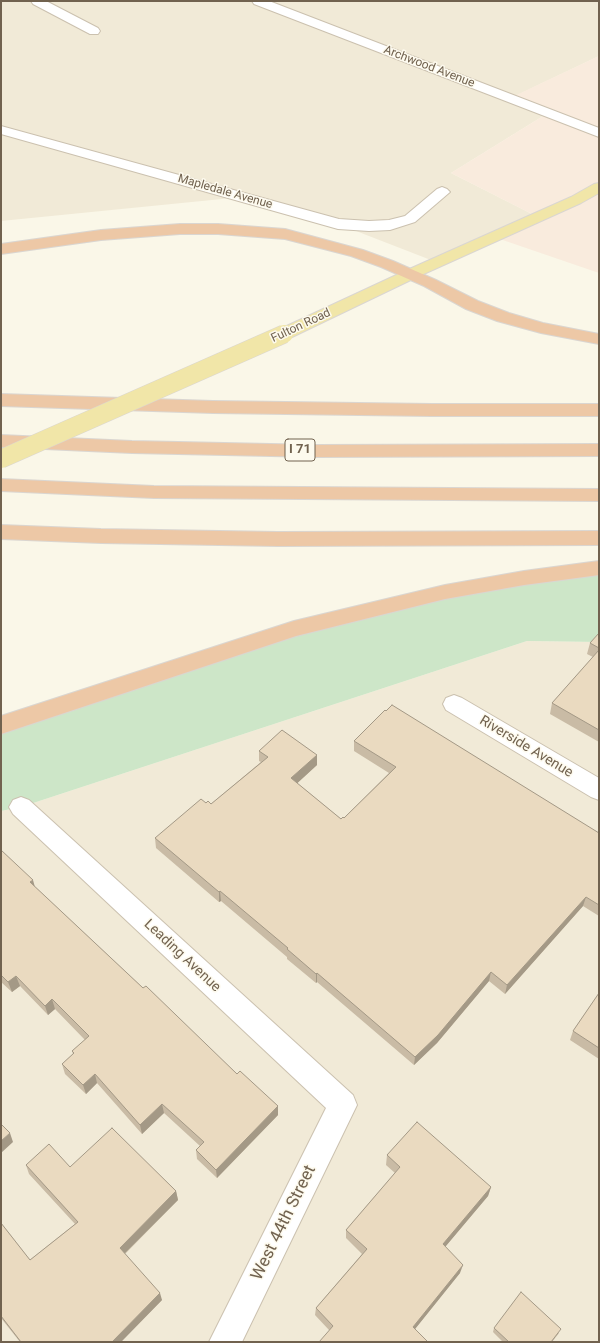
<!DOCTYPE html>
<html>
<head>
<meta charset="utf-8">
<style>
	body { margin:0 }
	#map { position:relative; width:600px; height:1343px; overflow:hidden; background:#faf7e8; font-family:Roboto,sans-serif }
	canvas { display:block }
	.frame { position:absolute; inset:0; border:2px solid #71624f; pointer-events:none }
</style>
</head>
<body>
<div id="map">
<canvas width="600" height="1343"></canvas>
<div class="frame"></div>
</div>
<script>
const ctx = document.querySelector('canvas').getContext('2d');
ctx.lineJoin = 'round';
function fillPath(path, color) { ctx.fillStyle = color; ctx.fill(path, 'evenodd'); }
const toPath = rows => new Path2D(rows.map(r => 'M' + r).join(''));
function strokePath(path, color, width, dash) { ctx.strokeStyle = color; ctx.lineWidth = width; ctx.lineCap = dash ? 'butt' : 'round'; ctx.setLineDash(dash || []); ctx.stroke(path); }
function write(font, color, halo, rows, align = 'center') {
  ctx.font = font + ' Roboto,sans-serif'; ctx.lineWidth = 3; ctx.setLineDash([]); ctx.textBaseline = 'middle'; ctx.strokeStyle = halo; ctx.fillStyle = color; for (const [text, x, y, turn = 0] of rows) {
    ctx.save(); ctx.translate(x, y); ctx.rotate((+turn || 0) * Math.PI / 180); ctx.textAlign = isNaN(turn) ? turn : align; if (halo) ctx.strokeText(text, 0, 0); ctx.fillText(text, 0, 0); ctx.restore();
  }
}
fillPath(toPath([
	[1,1,599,1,599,56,511,98,548,113,451,173,538,217,436,262,338,224,242,197,1,221],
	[527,641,599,642,599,1342,1,1342,1,811,21,807]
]), '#f1ead7');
fillPath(toPath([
	[599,56,599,273,494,237,538,217,451,173,548,113,510,98]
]), '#f9ebdd');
fillPath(toPath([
	[599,568,599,642,527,641,21,807,1,811,1,725,294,629]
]), '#cde6c8');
const minor = toPath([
	[31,1,46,1,98,28,100,31,98,34,90,34,33,4,31,1],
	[252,1,269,1,599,128,599,137,254,4,252,1],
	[1,126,339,219,369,221,389,220,405,216,437,189,442,187,447,189,450,192,415,222,390,230,369,231,338,229,1,134,1,126],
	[454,695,462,698,599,778,599,800,591,797,446,710,443,704,446,698,454,695],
	[21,797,29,800,353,1095,357,1105,242,1342,209,1342,326,1108,13,814,9,807,13,800,21,797]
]);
const major = toPath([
	[599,183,599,193,581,203,417,277,290,338,284,339,278,338,275,334,278,330,405,271,571,197,594,184,599,183]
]);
const highway = toPath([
	[180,224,218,224,285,229,363,250,393,261,436,280,478,301,509,313,543,323,599,334,599,344,541,333,497,321,466,309,424,286,381,267,351,256,285,239,218,234,180,234,101,240,1,254,1,244,101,230,180,224],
	[1,394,213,401,432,404,599,404,599,416,432,416,213,413,1,406,1,394],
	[1,435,132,441,317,445,599,444,599,456,317,457,132,453,1,447,1,435],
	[1,479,154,486,599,489,599,501,154,498,1,491,1,479],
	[1,525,101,529,278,532,599,531,599,545,278,546,101,543,1,539,1,525],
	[599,561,599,575,524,585,445,599,296,636,1,734,1,716,294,621,445,585,524,571,599,561]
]);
strokePath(minor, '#cbc1af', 2);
strokePath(major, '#dad6d1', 2);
strokePath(highway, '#dad6d1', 2);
fillPath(minor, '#fff');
fillPath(major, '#f1e6a8');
fillPath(highway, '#edc8a6');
const majorBridge = toPath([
	[1,459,284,334]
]);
strokePath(majorBridge, '#dad6d1', 19, []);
strokePath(majorBridge, '#f1e6a8', 18);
fillPath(toPath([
	[599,633,599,742,550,714,552,703,593,657,587,654,590,643],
	[354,741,599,833,599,916,583,906,505,994,489,981,437,1043,414,1065,317,982,316,983,287,959,287,957,221,901,219,902,156,848,155,838,206,803,211,804,261,762,259,761,259,751,317,755,317,765,297,783,341,819,344,818,389,773,354,751],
	[1,850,34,886,143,988,237,1074,278,1106,278,1115,217,1178,197,1159,196,1150,200,1146,164,1113,142,1134,97,1083,86,1094,65,1074,62,1064,73,1054,72,1051,85,1040,55,1009,48,1015,20,986,12,992,1,982],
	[599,993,599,1059,570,1040,573,1031],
	[387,1155,491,1187,488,1196,445,1247,460,1273,415,1329,329,1330,315,1315,316,1308,362,1254,346,1238,346,1230,395,1173,386,1165],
	[26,1165,70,1167,176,1191,178,1200,125,1254,162,1300,121,1342,20,1342,1,1318,1,1223,30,1260,75,1224,29,1174],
	[494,1328,559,1333,552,1342,503,1342,493,1332]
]), '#c9bba5');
fillPath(toPath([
	[317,755,317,765,291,789,291,778],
	[33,880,36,891,30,882],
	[220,891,221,901,219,902,219,892],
	[586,897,583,906,505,994,507,985],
	[491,972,489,981,437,1043,414,1065,415,1057],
	[317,973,317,982,316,983,316,974],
	[16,976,20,986,12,992,8,982],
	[52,999,55,1009,48,1015,45,1006],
	[95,1074,97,1083,86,1094,83,1085],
	[162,1104,164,1113,142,1134,140,1125],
	[278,1106,278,1115,217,1178,216,1170],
	[10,1133,13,1142,1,1153,1,1141],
	[491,1187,488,1196,440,1253,443,1244],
	[176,1191,178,1200,122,1256,120,1248],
	[463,1265,460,1273,411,1334,413,1327],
	[160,1293,162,1300,121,1342,112,1342]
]), '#a49986');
const building = toPath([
	[599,633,599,648,590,643,599,633],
	[599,650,599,730,552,703,599,650],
	[392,705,599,833,599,905,586,897,507,985,491,972,438,1035,415,1057,317,973,316,974,287,949,288,948,220,891,219,892,155,838,201,799,206,803,208,801,211,804,268,757,259,751,282,730,317,755,291,778,341,819,343,817,344,818,396,767,354,741,385,710,386,711,392,705],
	[1,850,33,880,30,882,143,988,146,986,237,1074,240,1071,278,1106,216,1170,196,1150,204,1142,162,1104,140,1125,95,1074,83,1085,62,1064,74,1053,72,1051,89,1036,52,999,45,1006,16,976,8,982,1,975,1,850],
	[599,993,599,1048,573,1031,599,993],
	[417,1122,491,1187,443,1244,463,1265,413,1327,428,1342,319,1342,333,1326,316,1308,367,1249,346,1230,400,1167,387,1155,417,1122],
	[1,1124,10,1133,1,1141,1,1124],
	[112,1128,176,1191,120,1248,160,1293,112,1342,21,1342,1,1316,1,1223,30,1260,78,1222,26,1165,49,1144,70,1167,112,1128],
	[521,1292,561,1329,551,1342,509,1342,494,1328,521,1292]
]);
fillPath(building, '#eadac0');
strokePath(building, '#a49986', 1);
write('12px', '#71624f', '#fdfaee', [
	["Archwood Avenue",429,67,21],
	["Mapledale Avenue",225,192,16],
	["Fulton Road",301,326,-25]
]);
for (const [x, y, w] of [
	[300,450,30]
]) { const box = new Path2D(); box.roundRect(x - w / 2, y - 11, w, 22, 3); ctx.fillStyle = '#fdfaee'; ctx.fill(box); strokePath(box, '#71624f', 1); }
write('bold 13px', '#71624f', null, [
	["I 71",300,450]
]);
write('14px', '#71624f', '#fdfaee', [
	["Riverside Avenue",526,747,31],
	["Leading Avenue",182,956,43]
]);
write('17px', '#71624f', '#fdfaee', [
	["West 44th Street",284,1223,-64]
]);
</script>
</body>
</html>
